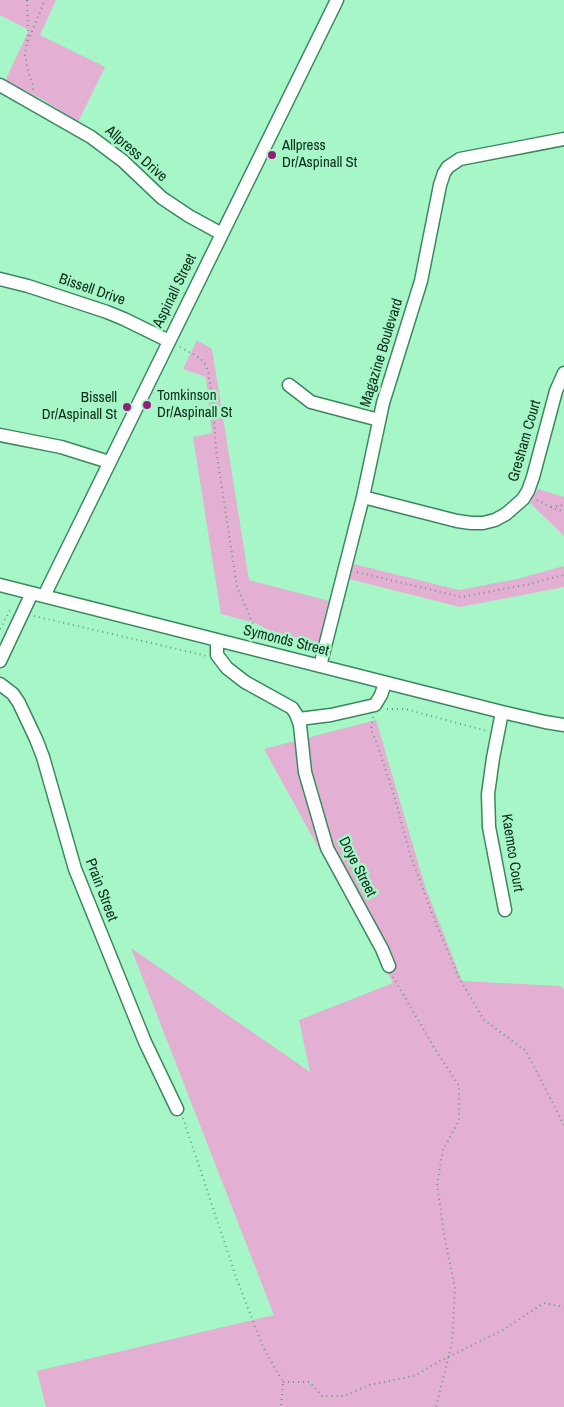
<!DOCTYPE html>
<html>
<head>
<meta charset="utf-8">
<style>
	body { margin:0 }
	canvas { display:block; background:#a7f6c7 }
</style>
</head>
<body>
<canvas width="564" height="1407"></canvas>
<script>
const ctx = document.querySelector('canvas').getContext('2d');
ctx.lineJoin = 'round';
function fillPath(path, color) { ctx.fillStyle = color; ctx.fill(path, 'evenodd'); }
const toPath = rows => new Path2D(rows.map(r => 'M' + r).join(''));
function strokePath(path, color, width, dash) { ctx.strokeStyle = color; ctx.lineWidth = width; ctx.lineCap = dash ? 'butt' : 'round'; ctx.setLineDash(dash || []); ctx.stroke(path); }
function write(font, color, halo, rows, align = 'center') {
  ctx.font = font + ' "Archivo Narrow",sans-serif'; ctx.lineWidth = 5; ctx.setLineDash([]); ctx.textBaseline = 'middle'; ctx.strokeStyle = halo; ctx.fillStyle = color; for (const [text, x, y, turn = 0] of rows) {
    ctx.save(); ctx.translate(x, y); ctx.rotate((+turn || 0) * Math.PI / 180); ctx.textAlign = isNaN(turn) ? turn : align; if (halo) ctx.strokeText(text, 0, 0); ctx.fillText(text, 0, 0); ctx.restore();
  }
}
fillPath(toPath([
	[0,0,56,0,40,35,105,67,78,122,42,99,5,81,29,30,0,15],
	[197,340,212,349,249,580,329,601,319,642,317,643,275,633,255,623,221,614,193,437,212,433,206,377,183,369],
	[538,489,564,497,564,536,530,503],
	[354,564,459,590,517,579,564,566,564,587,460,607,349,579],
	[376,720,425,886,462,981,560,986,564,989,564,1407,46,1407,37,1371,274,1315,131,948,310,1072,299,1020,393,983,264,749]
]), '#e3afd3');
const minor = toPath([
	[0,85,91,137,123,161,162,198,189,216,222,234],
	[0,279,28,286,107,312,124,319,169,341],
	[289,385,311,402,379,420],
	[0,435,61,447,109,462],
	[363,497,457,521,471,523,483,523,495,520,506,514,523,499,528,491,533,477,556,391,564,373],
	[0,585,502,712,545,722,564,725],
	[44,596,337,0],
	[217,640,217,655,227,668,245,682,292,708,296,714,300,725,305,772,327,848,382,949,389,966],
	[0,661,32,593],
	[320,666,363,497,383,403,421,281,440,185,444,173,448,167,460,159,564,139],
	[0,684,13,694,19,703,36,739,43,757,75,869,145,1042,177,1109],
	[502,712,493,758,488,794,489,827,505,910],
	[299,719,331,715,375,705,381,695,385,683]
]);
strokePath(minor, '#3a885f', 15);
strokePath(toPath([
	[27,0,28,34,25,55,28,72,33,85,33,91],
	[28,41,45,0],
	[180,347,200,358,205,364,208,371,213,403,216,450,237,587,253,624],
	[537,500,551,507,564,512],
	[551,507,564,505],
	[357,572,461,597,525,585,564,575],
	[34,616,207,656],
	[0,629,10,610],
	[387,709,405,709,487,731],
	[373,717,371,729,376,741,393,792,410,854,435,921,459,978,484,1020,526,1051,564,1125],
	[393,977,435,1049,459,1086,459,1120,443,1150,437,1184,445,1240,455,1288,452,1343,436,1407],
	[183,1118,236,1277,263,1347,283,1382,281,1407],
	[283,1382,310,1382,322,1396,344,1396,369,1385,414,1376,440,1361,501,1331,544,1303,564,1307]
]), '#629d7b', 2, [1, 4]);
strokePath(minor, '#fff', 12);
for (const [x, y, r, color] of [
	[272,155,5,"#931d7b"],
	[147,405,5,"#931d7b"],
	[127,407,5,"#931d7b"]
]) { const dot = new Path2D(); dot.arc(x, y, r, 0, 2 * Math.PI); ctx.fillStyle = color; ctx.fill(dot); strokePath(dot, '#a7f6c7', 2); }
write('15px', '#0c2d1c', '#a7f6c7', [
	["Allpress",282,146],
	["Dr/Aspinall St",282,163],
	["Tomkinson",157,396],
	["Dr/Aspinall St",157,413],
	["Bissell",117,398,"right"],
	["Dr/Aspinall St",117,415,"right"]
], 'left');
write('15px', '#0c2d1c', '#a7f6c7', [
	["Allpress Drive",136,154,41],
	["Bissell Drive",92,290,19],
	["Aspinall Street",175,291,-64],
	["Magazine Boulevard",382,353,-73],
	["Gresham Court",525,441,-74],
	["Symonds Street",286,641,14],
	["Kaemco Court",512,853,81],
	["Doye Street",357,867,63],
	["Prain Street",101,890,69]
]);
</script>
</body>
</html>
